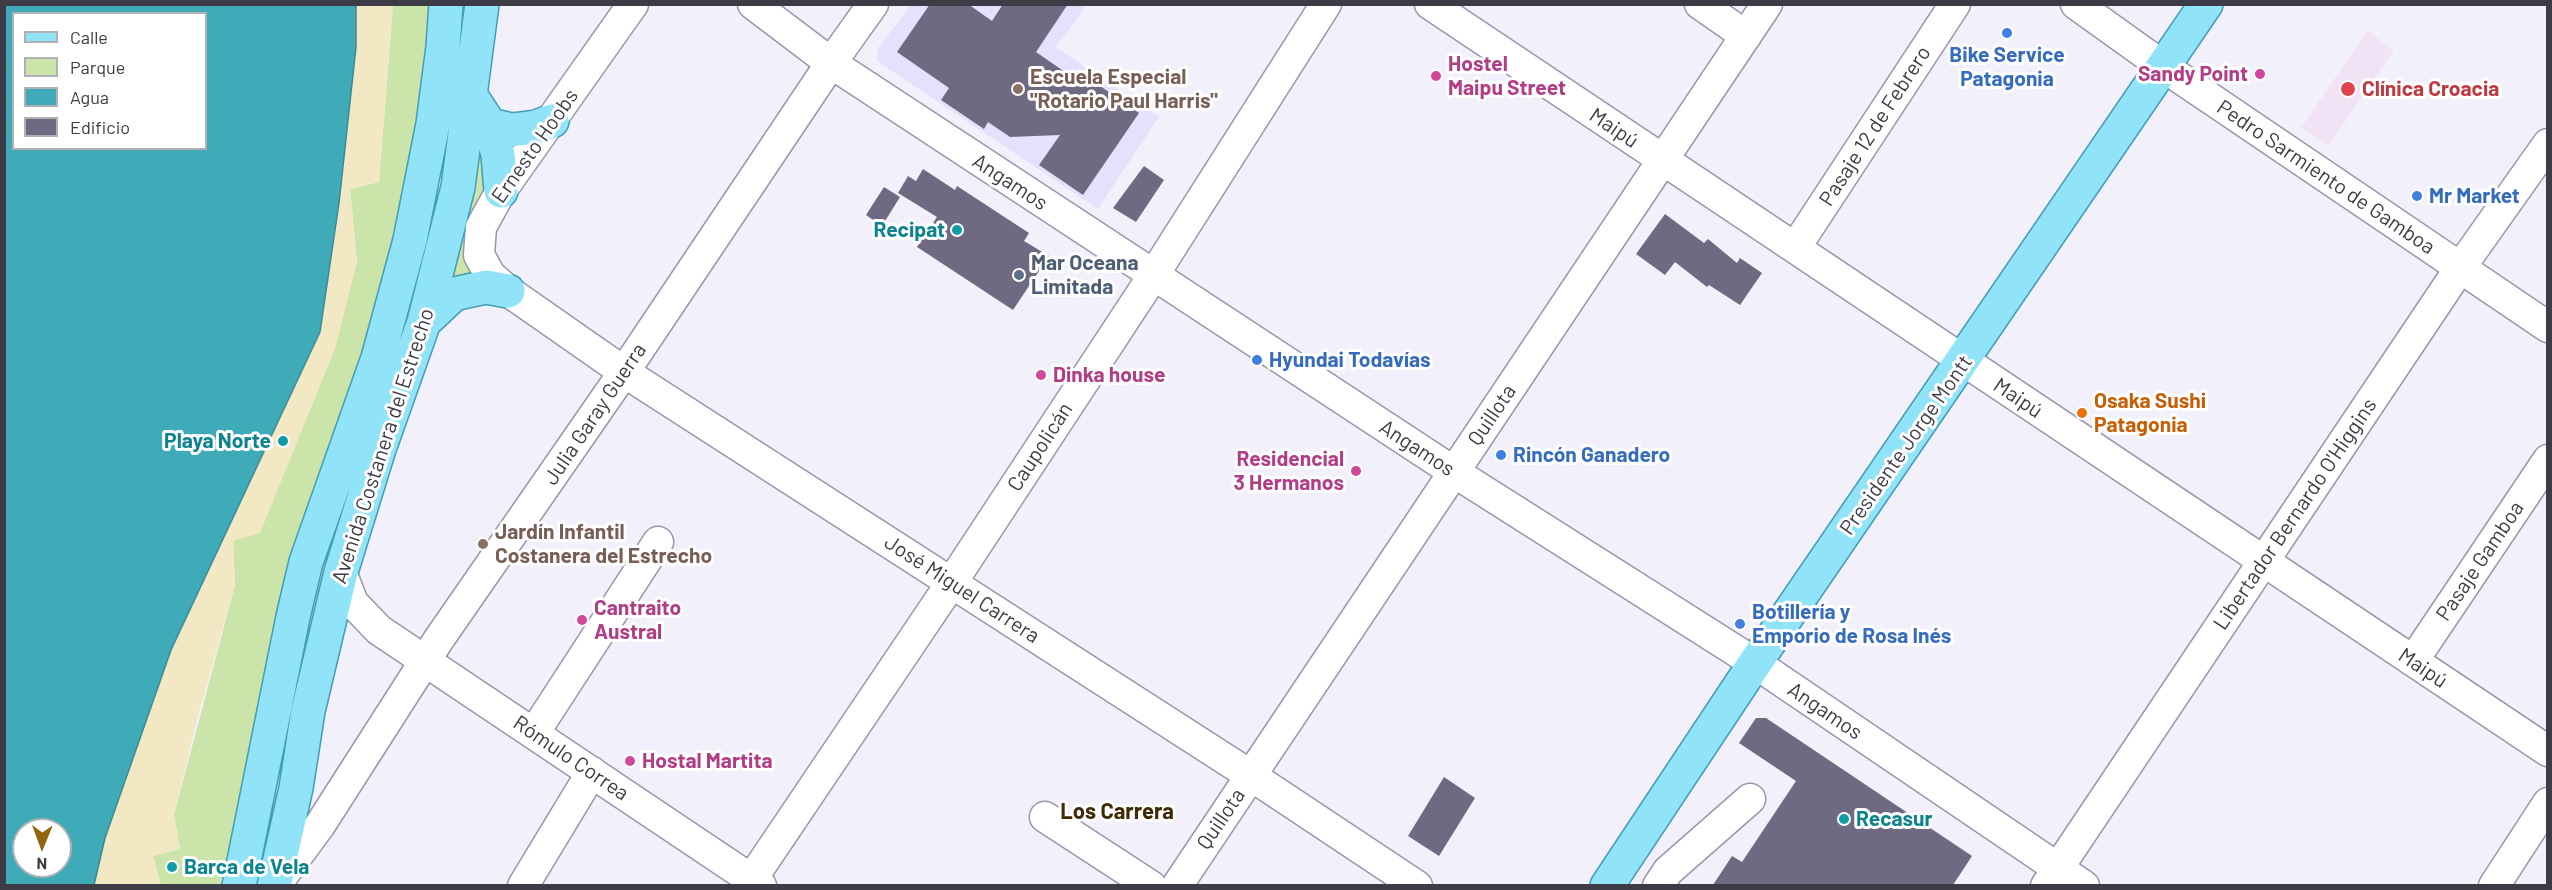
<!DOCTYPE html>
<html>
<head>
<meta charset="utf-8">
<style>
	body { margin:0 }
	#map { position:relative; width:2552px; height:890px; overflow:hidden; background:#f2f0fb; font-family:Barlow,sans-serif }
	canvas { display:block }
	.frame { position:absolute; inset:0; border:6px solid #3d3b46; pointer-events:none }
	.legend { position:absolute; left:12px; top:12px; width:195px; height:138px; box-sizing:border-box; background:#fff; border:2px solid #b1b1b5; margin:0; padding:8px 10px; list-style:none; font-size:18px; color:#3d3b46 }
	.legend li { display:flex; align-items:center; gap:12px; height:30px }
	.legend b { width:30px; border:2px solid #b1b1b5 }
	.north { position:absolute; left:12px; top:818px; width:60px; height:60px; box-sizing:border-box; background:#fff; border:2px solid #b1b1b5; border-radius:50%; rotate:181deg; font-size:16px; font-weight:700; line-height:24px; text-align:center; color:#3d3b46 }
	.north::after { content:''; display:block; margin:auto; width:21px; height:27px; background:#91660f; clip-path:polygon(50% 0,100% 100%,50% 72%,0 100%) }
</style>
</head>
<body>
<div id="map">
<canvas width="2552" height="890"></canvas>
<div class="frame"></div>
<ul class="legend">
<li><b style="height:8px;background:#91e3f7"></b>Calle</li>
<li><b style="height:16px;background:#cae4a9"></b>Parque</li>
<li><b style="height:16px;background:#3faab8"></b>Agua</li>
<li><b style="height:16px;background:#6f6a82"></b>Edificio</li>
</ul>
<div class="north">N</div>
</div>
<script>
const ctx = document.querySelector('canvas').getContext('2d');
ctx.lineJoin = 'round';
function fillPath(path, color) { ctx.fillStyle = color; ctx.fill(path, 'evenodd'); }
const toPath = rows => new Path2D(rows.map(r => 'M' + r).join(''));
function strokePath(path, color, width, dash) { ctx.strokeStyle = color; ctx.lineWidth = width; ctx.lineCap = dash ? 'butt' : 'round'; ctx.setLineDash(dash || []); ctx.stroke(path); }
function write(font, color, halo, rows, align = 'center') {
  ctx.font = font + ' Barlow,sans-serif'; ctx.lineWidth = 6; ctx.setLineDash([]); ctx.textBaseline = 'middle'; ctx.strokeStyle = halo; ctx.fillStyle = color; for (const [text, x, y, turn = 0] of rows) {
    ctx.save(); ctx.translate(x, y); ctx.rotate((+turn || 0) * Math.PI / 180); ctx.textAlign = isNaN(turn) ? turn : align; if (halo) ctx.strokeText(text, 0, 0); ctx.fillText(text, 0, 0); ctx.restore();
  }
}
fillPath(toPath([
	[911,5,1080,5,1085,8,1056,47,1159,117,1098,209,877,61,878,48]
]), '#e6e0fc');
fillPath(toPath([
	[2367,31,2394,50,2329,145,2301,128]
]), '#f1e2f5');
fillPath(toPath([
	[393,5,436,5,422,125,229,885,161,885,153,856,180,849,174,815,235,585,233,541,357,262,350,189,379,182],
	[480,127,491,146,486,281,445,292]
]), '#cae4a9');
fillPath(toPath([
	[356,5,393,5,379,182,350,189,357,262,335,349,260,533,233,541,235,585,198,716,174,815,180,849,153,856,161,885,94,886,105,838,171,650,320,332,356,47]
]), '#f2e8c3');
const water = toPath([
	[5,4,356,5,356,47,339,203,320,332,171,650,105,838,94,885,5,885,5,4],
	[14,14,206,14,206,148,14,148,14,14],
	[24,830,60,830,60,866,24,866,24,830]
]);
fillPath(water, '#3faab8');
strokePath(water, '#3e8996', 1.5);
fillPath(toPath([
	[930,4,968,4,992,21,1003,4,1068,4,1036,52,1088,88,1093,81,1139,113,1083,195,1039,165,1060,135,1010,137,988,122,984,129,941,100,949,88,897,52],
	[1144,166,1164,180,1136,222,1113,208],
	[923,169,955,190,957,186,1029,233,1024,241,1049,256,1013,310,917,247,937,217,898,193,908,176,916,181],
	[884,187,900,197,882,226,866,215],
	[1665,214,1704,243,1708,239,1737,263,1740,258,1762,273,1740,305,1709,285,1707,287,1675,262,1665,275,1636,254],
	[1756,718,1766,718,1972,856,1953,885,1713,885,1732,856,1742,862,1796,781,1739,743],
	[1444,777,1475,798,1439,856,1408,836]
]), '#6f6a82');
const minor = toPath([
	[633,4,501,191,481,227,479,255,490,275,508,291,624,372,1250,775,1417,886],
	[753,4,831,63,1454,472,1755,663,2084,886],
	[1430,4,2548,751],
	[1700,4,1746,36],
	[2076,4,2164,67,2548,327],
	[1795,248,1955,4],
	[341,572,353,603,379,630,761,886],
	[2413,661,2548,460],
	[534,733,658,542],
	[1045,817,1151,886],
	[275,886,320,825,439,639,624,372,831,63,873,4],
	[523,886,592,772],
	[747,886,952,582,1153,276,1326,4],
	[1177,886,1767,4],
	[1658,886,1668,871,1750,799],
	[2046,886,2460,268,2548,144],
	[2494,886,2548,803]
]);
const major = toPath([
	[471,96,490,125,498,155,501,191],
	[490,125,512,130,536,127,552,121],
	[424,322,454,294,486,287,508,291],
	[239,886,293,617,306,562,378,358,410,240,433,124,443,47,446,4],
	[274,886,296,788,308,711,341,572,379,449,424,322,458,187,482,4],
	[1607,886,1755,663,2206,4]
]);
strokePath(minor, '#9a95ae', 33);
strokePath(major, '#449cb5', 36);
strokePath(minor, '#fff', 30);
strokePath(major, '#91e3f7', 33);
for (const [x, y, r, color] of [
	[2007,33,6,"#3f7fe0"],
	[2260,74,6,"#d1479c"],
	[1436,76,6,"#d1479c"],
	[1018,89,6,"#8d6e63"],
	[2348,89,8,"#e0444e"],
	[2417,196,6,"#3f7fe0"],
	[957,230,6,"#0f9aa8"],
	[1019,275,6,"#5c6f8a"],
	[1257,360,6,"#3f7fe0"],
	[1041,375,6,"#d1479c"],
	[2082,413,6,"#e8710a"],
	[283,441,6,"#0f9aa8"],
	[1501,455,6,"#3f7fe0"],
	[1356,471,6,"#d1479c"],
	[483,544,6,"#8d6e63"],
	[582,620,6,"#d1479c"],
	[1740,624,6,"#3f7fe0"],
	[630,761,6,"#d1479c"],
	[1844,819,6,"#0f9aa8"],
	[172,867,6,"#0f9aa8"]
]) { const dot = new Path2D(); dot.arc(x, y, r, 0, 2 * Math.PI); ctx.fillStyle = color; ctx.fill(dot); strokePath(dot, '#fff', 2); }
write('bold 21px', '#366cbe', '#fff', [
	["Bike Service",2007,55,"center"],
	["Patagonia",2007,79,"center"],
	["Mr Market",2429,196],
	["Hyundai Todavías",1269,360],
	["Rincón Ganadero",1513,455],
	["Botillería y",1752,612],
	["Emporio de Rosa Inés",1752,636]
], 'left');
write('bold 21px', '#b23c85', '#fff', [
	["Hostel",1448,64],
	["Maipu Street",1448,88],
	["Sandy Point",2248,74,"right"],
	["Dinka house",1053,375],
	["Residencial",1344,459,"right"],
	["3 Hermanos",1344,483,"right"],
	["Cantraito",594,608],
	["Austral",594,632],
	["Hostal Martita",642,761]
], 'left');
write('bold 21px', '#785e54', '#fff', [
	["Escuela Especial",1030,77],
	["\"Rotario Paul Harris\"",1030,101],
	["Jardín Infantil",495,532],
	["Costanera del Estrecho",495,556]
], 'left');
write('bold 21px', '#be3a42', '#fff', [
	["Clínica Croacia",2362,89]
], 'left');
write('21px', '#3d3b46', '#fff', [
	["Pasaje 12 de Febrero",1875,126,-57],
	["Maipú",1614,128,34],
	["Ernesto Hoobs",535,146,-55],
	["Pedro Sarmiento de Gamboa",2326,177,34],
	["Angamos",1010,182,33],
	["Maipú",2018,398,34],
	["Julia Garay Guerra",595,414,-56],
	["Quillota",1492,415,-56],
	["Presidente Jorge Montt",1906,445,-55],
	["Avenida Costanera del Estrecho",383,446,-72],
	["Caupolicán",1040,447,-57],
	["Angamos",1417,448,33],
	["Libertador Bernardo O'Higgins",2295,514,-56],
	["Pasaje Gamboa",2480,561,-56],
	["José Miguel Carrera",962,589,33],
	["Maipú",2423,668,34],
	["Angamos",1825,711,34],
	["Rómulo Correa",571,758,34],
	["Quillota",1221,819,-56]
]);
write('bold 21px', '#0d838f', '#fff', [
	["Recipat",945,230],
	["Playa Norte",271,441],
	["Recasur",1856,819,"left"],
	["Barca de Vela",184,867,"left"]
], 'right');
write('bold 21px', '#4e5e75', '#fff', [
	["Mar Oceana",1031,263],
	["Limitada",1031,287]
], 'left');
write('bold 21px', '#c56008', '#fff', [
	["Osaka Sushi",2094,401],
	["Patagonia",2094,425]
], 'left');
write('bold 22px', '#3f2a03', '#fff', [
	["Los Carrera",1117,812]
]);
</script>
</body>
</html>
